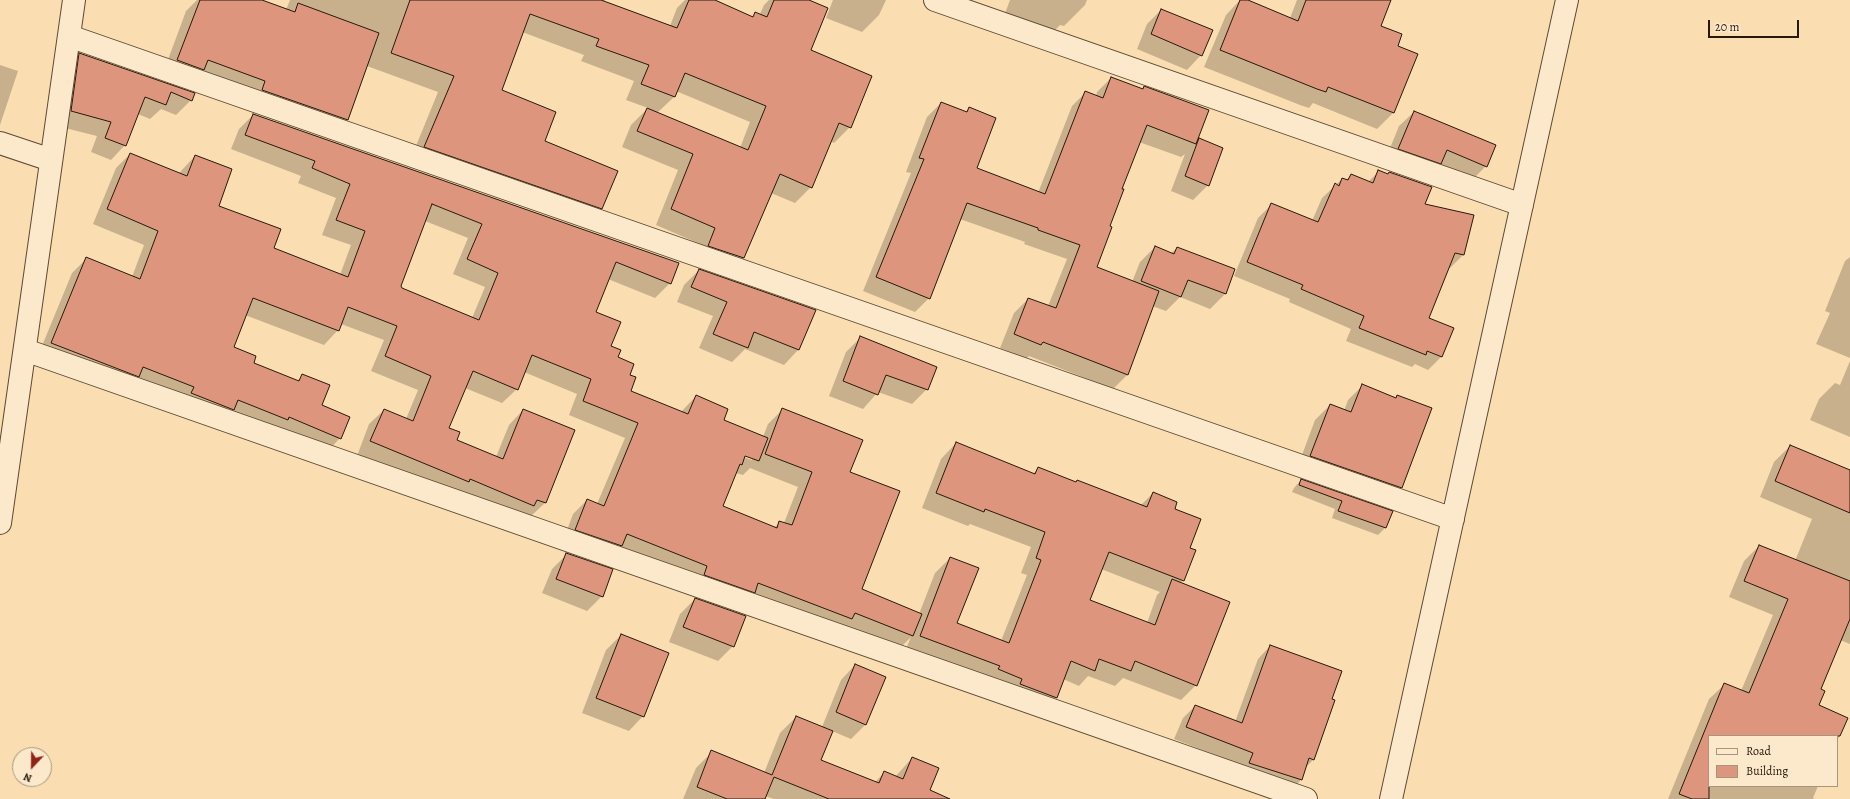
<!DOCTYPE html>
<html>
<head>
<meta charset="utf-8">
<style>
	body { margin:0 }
	#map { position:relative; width:1850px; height:799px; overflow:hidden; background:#faddb1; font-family:Alegreya,serif }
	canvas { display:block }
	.legend { position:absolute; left:1708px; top:735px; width:130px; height:52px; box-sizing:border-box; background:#fce9cc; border:1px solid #a7967e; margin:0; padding:5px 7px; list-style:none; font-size:12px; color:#271909 }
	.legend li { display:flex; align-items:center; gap:8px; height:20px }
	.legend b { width:20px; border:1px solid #a7967e }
	.north { position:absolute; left:12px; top:747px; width:40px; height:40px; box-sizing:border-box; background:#fce9cc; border:1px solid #a7967e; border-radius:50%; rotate:202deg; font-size:11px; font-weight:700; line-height:16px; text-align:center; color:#271909 }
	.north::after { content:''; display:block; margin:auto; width:14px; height:18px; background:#8f2418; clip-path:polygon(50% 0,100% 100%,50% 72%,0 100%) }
	.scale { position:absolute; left:1708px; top:20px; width:91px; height:18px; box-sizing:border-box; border:2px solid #271909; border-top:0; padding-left:5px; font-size:12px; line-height:14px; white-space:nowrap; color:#271909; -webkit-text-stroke:3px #fce9cc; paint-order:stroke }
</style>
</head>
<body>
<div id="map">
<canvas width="1850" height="799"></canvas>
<ul class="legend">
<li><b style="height:5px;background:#fce9cc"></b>Road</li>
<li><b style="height:11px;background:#dd957e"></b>Building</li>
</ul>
<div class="north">N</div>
<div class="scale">20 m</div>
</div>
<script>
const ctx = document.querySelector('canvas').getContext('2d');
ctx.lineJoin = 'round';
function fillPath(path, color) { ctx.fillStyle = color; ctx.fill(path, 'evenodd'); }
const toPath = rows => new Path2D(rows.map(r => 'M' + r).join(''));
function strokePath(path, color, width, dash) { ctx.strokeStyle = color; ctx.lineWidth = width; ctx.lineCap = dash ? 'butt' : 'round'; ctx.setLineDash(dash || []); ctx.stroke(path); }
fillPath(toPath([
	[197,0,259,0,286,10,290,0,605,0,604,2,670,26,677,8,685,0,712,0,752,17,756,13,760,14,764,5,769,0,806,0,809,51,850,127,834,143,830,141,811,187,795,203,771,193,744,258,728,274,693,262,700,244,656,225,678,170,622,147,631,125,648,108,626,100,634,81,581,61,584,55,522,32,501,90,601,208,585,224,409,163,438,92,367,66,347,119,331,135,162,76,186,11],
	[676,91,750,122,740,148,657,113,674,97],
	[833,0,886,0,879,15,862,32,826,18],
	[1010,0,1087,0,1085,5,1064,26,1060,25,1051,34,1004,16],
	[1240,0,1246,0,1290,18,1297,0,1390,0,1379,26,1396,46,1417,54,1393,113,1377,129,1313,103,1309,108,1300,105,1204,67,1226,15],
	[1161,10,1201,55,1187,70,1137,49,1147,24],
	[79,54,191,100,176,115,161,109,150,119,138,114,125,145,111,160,91,152,97,136,57,126,65,69],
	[0,65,18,71,0,125],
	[1111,78,1142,90,1144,87,1208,111,1195,144,1199,139,1208,185,1193,200,1171,191,1185,154,1181,157,1139,142,1121,189,1095,267,1132,282,1140,262,1155,247,1171,253,1177,248,1234,270,1225,294,1210,309,1180,297,1166,311,1152,306,1127,375,1113,389,1029,356,1026,359,1000,348,1014,313,1028,299,1048,306,1067,259,1024,244,1025,242,960,219,929,298,915,312,863,291,911,173,906,172,927,117,941,103,965,113,969,108,975,169,1038,193,1072,106,1086,92,1096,96,1097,92],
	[1414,112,1486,166,1471,181,1384,163,1399,126],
	[253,115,670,283,655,298,608,279,594,312,609,346,628,375,629,391,681,412,696,396,723,421,763,437,768,424,783,409,849,473,860,590,919,614,935,573,950,558,956,623,1001,641,1027,575,1021,573,1031,547,970,524,968,526,922,508,941,459,956,443,1033,474,1038,468,1140,506,1153,493,1173,509,1189,548,1183,580,1180,583,1196,685,1181,700,1123,678,1115,686,1088,676,1079,686,1063,679,1056,697,1041,713,905,651,911,637,898,650,562,544,573,514,587,500,597,504,625,438,569,415,577,394,524,372,517,389,502,403,465,388,448,428,455,440,496,457,509,425,523,410,574,431,545,503,530,517,357,456,369,424,384,410,406,419,418,390,371,371,384,340,341,324,338,330,324,345,245,315,233,348,252,363,297,381,303,375,340,438,326,453,37,358,72,273,86,259,132,277,144,245,93,224,116,168,130,154,179,174,181,171,195,156,217,206,272,249,340,275,351,245,322,235,336,198,298,183,301,176,231,149,239,129],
	[425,221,468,238,453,274,485,287,472,318,401,289,400,286],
	[741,454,752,458,752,460,740,456],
	[750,468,798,487,784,523,780,522,774,528,721,507,736,473,743,475],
	[1101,569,1160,592,1157,595,1147,623,1089,600],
	[1378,172,1387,175,1389,173,1424,204,1463,255,1450,268,1448,268,1427,318,1442,356,1428,370,1415,364,1412,367,1346,341,1351,329,1289,302,1290,299,1234,276,1258,218,1272,204,1312,221,1322,198,1342,179,1346,180,1351,175,1368,182],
	[1850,257,1850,358,1816,344,1830,313,1825,311,1845,261],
	[699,270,815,311,798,350,784,365,745,349,732,362,699,348,713,316,677,302,684,285],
	[861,337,927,389,912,404,878,392,863,409,829,396,846,352],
	[1850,361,1850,437,1810,420,1819,399,1835,383,1840,385],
	[1363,385,1395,399,1398,396,1401,487,1386,502,1296,471,1315,420,1330,405,1344,411,1348,400],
	[1790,446,1850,476,1850,644,1840,640,1819,690,1818,706,1847,718,1837,741,1837,736,1709,736,1709,786,1818,786,1813,798,1815,799,1668,799,1709,699,1725,684,1741,691,1773,615,1729,597,1744,561,1759,546,1795,561,1812,519,1760,497,1774,462],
	[1301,480,1391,512,1385,528,1378,535,1332,518,1335,509,1292,492,1294,488],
	[567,554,602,596,587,611,542,593,552,569],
	[695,599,744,616,733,646,718,661,669,642,680,614],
	[621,635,643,716,629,731,582,713,606,650],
	[1270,646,1331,700,1313,760,1305,768,1300,781,1288,793,1241,765,1174,739,1183,718,1195,706,1235,722,1258,659],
	[855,665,866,724,851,739,832,731,820,760,875,782,884,773,895,777,912,758,926,799,774,799,765,796,764,799,683,799,696,768,712,752,764,773,780,733,796,717,822,727,841,680]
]), '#0003');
const building = toPath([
	[200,0,262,0,295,12,298,3,379,33,348,120,262,90,265,81,208,60,204,70,177,60,200,0],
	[410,0,601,0,677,28,689,0,715,0,753,17,755,12,767,17,774,0,809,0,828,8,811,50,872,76,851,128,839,123,812,188,780,174,744,258,708,246,715,228,671,209,693,154,637,131,647,108,748,150,766,106,685,73,675,97,641,84,649,65,596,46,599,39,530,14,502,90,556,112,545,141,618,171,602,209,424,147,454,76,391,53,410,0],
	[1240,0,1248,0,1298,21,1306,0,1391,0,1381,26,1402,34,1398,46,1418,54,1394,113,1328,87,1326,92,1317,89,1220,50,1240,0],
	[1161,9,1213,30,1202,56,1151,34,1161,9],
	[79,53,195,93,192,101,171,92,166,105,145,97,126,146,105,138,111,122,71,111,79,53],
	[1111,77,1143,89,1144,86,1209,110,1196,144,1147,125,1122,189,1124,189,1110,226,1112,227,1097,267,1159,291,1128,375,1043,342,1041,345,1014,334,1028,298,1056,308,1080,245,1038,230,1038,228,967,203,930,299,876,277,924,159,919,158,941,102,967,112,969,107,996,118,977,168,1045,194,1085,91,1103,98,1111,77],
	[1414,111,1496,145,1487,167,1447,150,1441,164,1398,149,1414,111],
	[253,114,679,263,671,284,616,262,596,312,621,322,611,346,621,350,618,357,634,364,630,375,636,377,631,391,688,414,696,395,728,409,724,420,768,438,759,461,745,456,742,465,740,464,723,506,777,528,779,521,792,525,812,472,765,454,782,408,863,440,850,472,900,491,862,589,922,614,913,636,855,613,852,619,758,583,755,593,704,575,707,566,627,534,622,546,575,530,587,499,604,506,638,423,583,401,591,379,532,355,518,390,473,371,449,428,460,432,457,440,503,459,523,409,575,430,546,503,537,500,534,506,470,479,469,482,370,441,384,409,413,421,431,376,385,356,397,326,348,307,339,331,253,298,234,347,256,356,254,363,299,381,302,374,330,385,322,405,350,417,341,439,289,417,288,420,238,400,234,410,191,393,194,387,143,367,139,377,51,343,86,257,140,279,158,231,107,209,130,153,187,176,195,155,232,169,219,206,281,229,274,248,348,277,365,231,336,220,350,184,312,168,315,161,245,135,253,114],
	[432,204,482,224,467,259,498,273,479,320,402,288,401,286,432,204],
	[1199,138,1223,148,1209,186,1185,176,1199,138],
	[1378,170,1388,174,1389,172,1432,187,1425,204,1474,215,1464,255,1455,253,1429,318,1454,328,1442,357,1427,351,1426,355,1359,328,1364,316,1301,289,1303,285,1247,262,1271,203,1318,222,1335,183,1339,186,1342,178,1348,180,1351,174,1373,183,1378,170],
	[1155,246,1174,254,1177,247,1235,269,1226,294,1188,280,1181,297,1141,281,1155,246],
	[699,269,816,310,799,350,754,332,748,348,713,334,727,302,691,287,699,269],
	[860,336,937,367,928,390,886,375,878,395,843,381,860,336],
	[1362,384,1396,398,1397,395,1432,408,1402,488,1310,456,1330,404,1351,412,1362,384],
	[956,442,1035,474,1038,467,1076,482,1077,480,1147,507,1153,492,1177,502,1175,509,1201,519,1190,548,1196,550,1184,581,1109,552,1090,600,1155,625,1172,579,1230,602,1197,686,1135,661,1131,671,1099,659,1095,671,1071,661,1057,698,1020,684,1022,679,998,669,1000,666,920,636,950,557,979,568,957,623,1009,643,1041,560,1036,558,1045,532,985,509,984,512,936,493,956,442],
	[1790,445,1850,470,1850,513,1775,481,1790,445],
	[1301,479,1393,511,1386,528,1338,511,1342,501,1299,485,1301,479],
	[1759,545,1850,581,1850,619,1821,689,1825,691,1819,705,1848,718,1840,736,1709,736,1709,799,1692,799,1679,794,1724,683,1749,693,1788,599,1744,581,1759,545],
	[566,553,613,569,603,597,556,579,566,553],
	[695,598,746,616,734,647,683,627,695,598],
	[621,634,669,653,644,717,596,698,621,634],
	[1270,645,1342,671,1332,699,1335,700,1314,760,1309,758,1302,780,1249,763,1253,753,1186,727,1195,705,1242,723,1270,645],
	[855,664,886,677,866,725,836,712,855,664],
	[796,716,833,731,821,760,879,783,884,771,903,779,912,757,939,768,930,790,950,799,829,799,774,777,765,799,727,799,697,787,711,750,772,775,796,716]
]);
fillPath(building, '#dd957e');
strokePath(building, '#271909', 1);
const minor = toPath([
	[935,0,1522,205],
	[69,36,1453,519],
	[0,143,51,160],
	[25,350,1306,799],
	[0,523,74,0],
	[1391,799,1567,0]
]);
strokePath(minor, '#5c4a33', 24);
strokePath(minor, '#fce9cc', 22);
</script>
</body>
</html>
